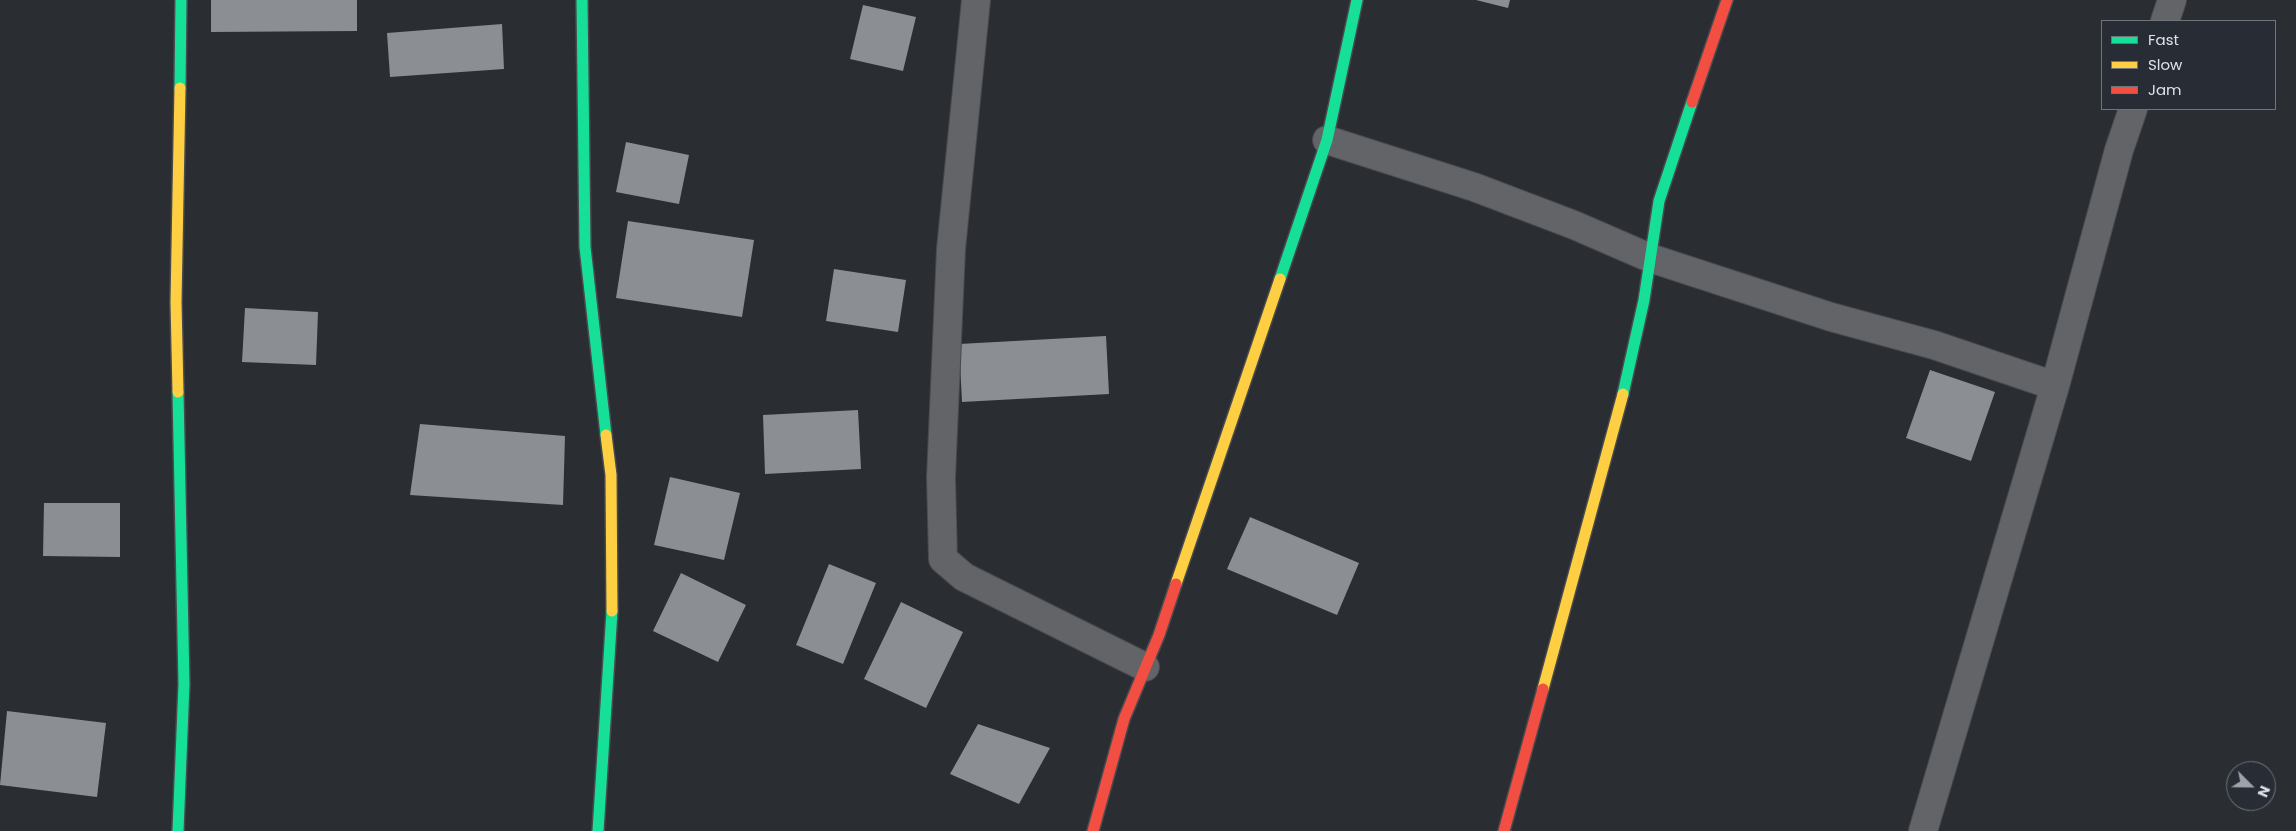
<!DOCTYPE html>
<html>
<head>
<meta charset="utf-8">
<style>
	body { margin:0 }
	#map { position:relative; width:2296px; height:831px; overflow:hidden; background:#2a2d32; font-family:Poppins,sans-serif }
	canvas { display:block }
	.legend { position:absolute; left:2101px; top:20px; width:175px; height:90px; box-sizing:border-box; background:#272c35; border:1px solid #70757d; margin:0; padding:6px 9px; list-style:none; font-size:15px; color:#dee2e8 }
	.legend li { display:flex; align-items:center; gap:10px; height:25px }
	.legend b { width:25px; border:1px solid #70757d }
	.north { position:absolute; left:2226px; top:761px; width:50px; height:50px; box-sizing:border-box; background:#272c35; border:1px solid #70757d; border-radius:50%; rotate:113deg; font-size:14px; font-weight:700; line-height:20px; text-align:center; color:#dee2e8 }
	.north::after { content:''; display:block; margin:auto; width:18px; height:22px; background:#9fa3a8; clip-path:polygon(50% 0,100% 100%,50% 72%,0 100%) }
</style>
</head>
<body>
<div id="map">
<canvas width="2296" height="831"></canvas>
<ul class="legend">
<li><b style="height:6px;background:#16e098"></b>Fast</li>
<li><b style="height:6px;background:#ffcf43"></b>Slow</li>
<li><b style="height:6px;background:#f24e42"></b>Jam</li>
</ul>
<div class="north">N</div>
</div>
<script>
const ctx = document.querySelector('canvas').getContext('2d');
ctx.lineJoin = 'round';
function fillPath(path, color) { ctx.fillStyle = color; ctx.fill(path, 'evenodd'); }
const toPath = rows => new Path2D(rows.map(r => 'M' + r).join(''));
function strokePath(path, color, width, dash) { ctx.strokeStyle = color; ctx.lineWidth = width; ctx.lineCap = dash ? 'butt' : 'round'; ctx.setLineDash(dash || []); ctx.stroke(path); }
fillPath(toPath([
	[211,0,357,0,357,31,211,32],
	[1476,0,1510,0,1508,8],
	[863,5,916,17,903,71,850,59],
	[502,24,504,69,390,77,387,33],
	[626,142,689,155,679,204,616,192],
	[628,221,754,240,742,317,616,298],
	[834,269,906,280,898,332,826,321],
	[245,308,318,312,316,365,242,362],
	[1106,336,1109,394,962,402,959,344],
	[1930,370,1995,392,1971,461,1906,438],
	[858,410,861,469,765,474,763,415],
	[420,424,565,436,563,505,410,495],
	[670,477,740,493,724,560,654,545],
	[44,503,120,503,120,557,43,556],
	[1250,517,1359,563,1337,615,1227,569],
	[829,564,876,583,843,664,796,645],
	[681,573,746,605,718,662,653,631],
	[901,602,963,632,926,708,864,679],
	[7,711,106,723,97,797,0,785],
	[978,724,1050,748,1019,804,950,774]
]), '#8b8e92');
const street = toPath([
	[976,0,951,249,941,477,943,559,964,577,1145,667],
	[2165,21,2172,0],
	[1327,140,1474,187,1574,225,1650,258,1831,317,1934,345,2055,386],
	[1923,831,2055,386,2119,150,2133,109]
]);
const fast = toPath([
	[582,0,585,247,606,435],
	[180,88,181,0],
	[1280,279,1327,140,1357,0],
	[178,392,184,684,178,831],
	[1623,394,1644,300,1659,201,1692,102],
	[598,831,612,611]
]);
const slow = toPath([
	[178,392,176,302,180,88],
	[606,435,611,475,612,611],
	[1176,584,1280,279],
	[1543,689,1623,394]
]);
const jam = toPath([
	[1692,102,1727,0],
	[1093,831,1124,719,1159,635,1176,584],
	[1504,831,1543,689]
]);
strokePath(street, '#484a4e', 30);
strokePath(fast, '#484a4e', 14);
strokePath(slow, '#484a4e', 14);
strokePath(jam, '#484a4e', 14);
strokePath(street, '#636468', 28);
strokePath(fast, '#16e098', 11);
strokePath(slow, '#ffcf43', 11);
strokePath(jam, '#f24e42', 11);
</script>
</body>
</html>
